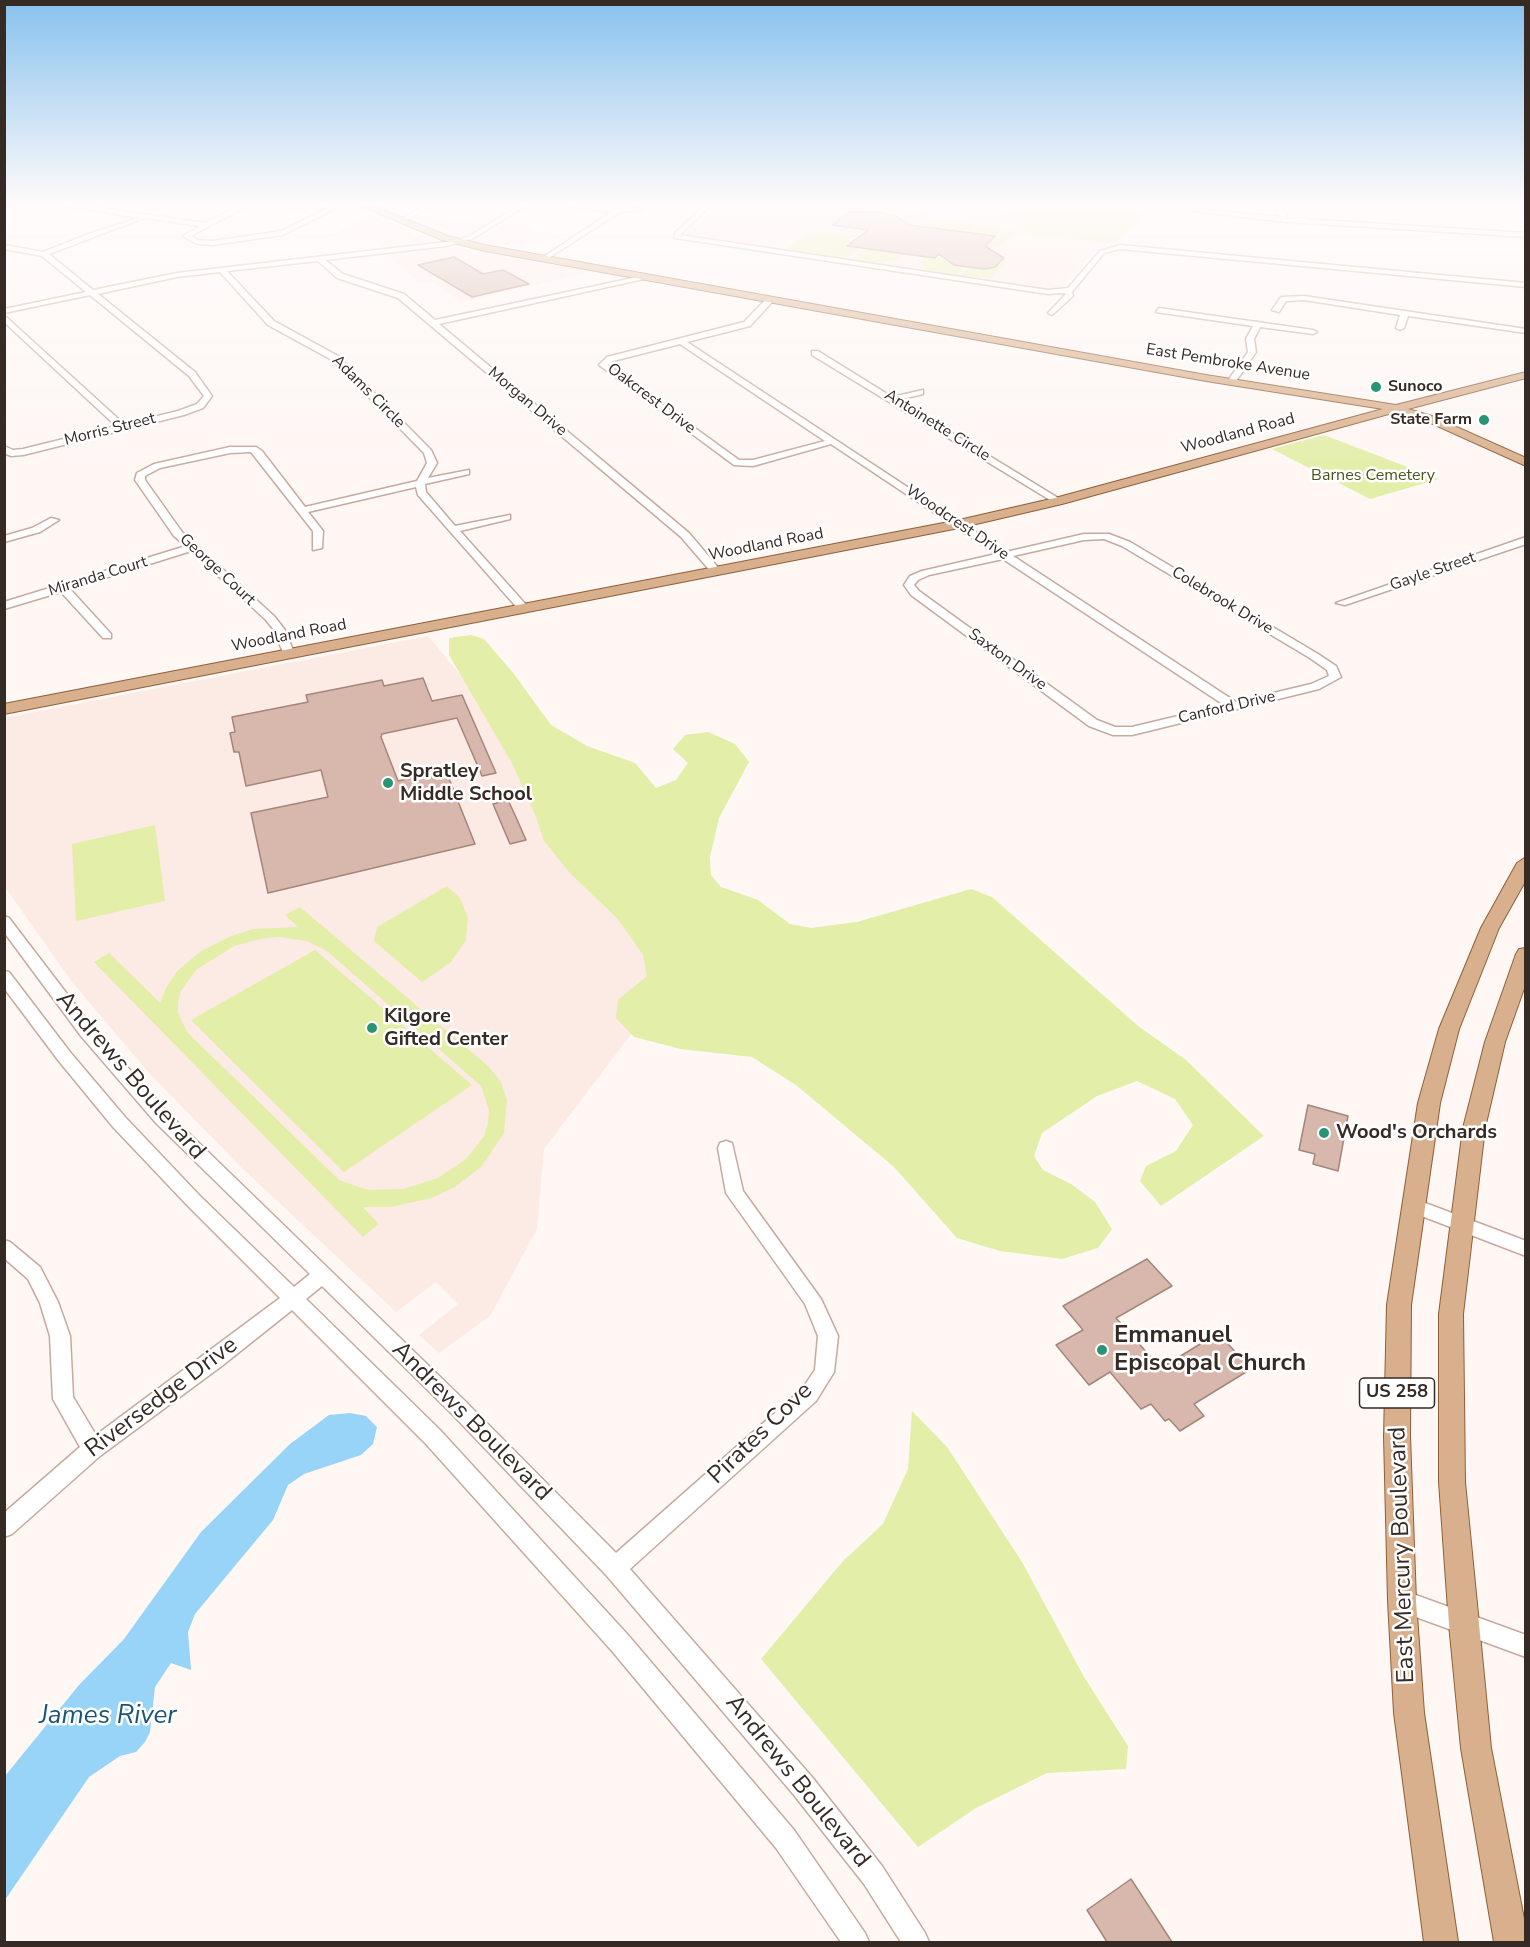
<!DOCTYPE html>
<html>
<head>
<meta charset="utf-8">
<style>
	body { margin:0 }
	#map { position:relative; width:1530px; height:1947px; overflow:hidden; background:#fef7f4; font-family:"Nunito Sans",sans-serif }
	canvas { display:block }
	.frame { position:absolute; inset:0; border:6px solid #362a25; pointer-events:none }
</style>
</head>
<body>
<div id="map">
<canvas width="1530" height="1947"></canvas>
<div class="frame"></div>
</div>
<script>
const ctx = document.querySelector('canvas').getContext('2d');
ctx.lineJoin = 'round';
function fillPath(path, color) { ctx.fillStyle = color; ctx.fill(path, 'evenodd'); }
const toPath = rows => new Path2D(rows.map(r => 'M' + r).join(''));
function strokePath(path, color, width, dash) { ctx.strokeStyle = color; ctx.lineWidth = width; ctx.lineCap = dash ? 'butt' : 'round'; ctx.setLineDash(dash || []); ctx.stroke(path); }
function write(font, color, halo, rows, align = 'center') {
  ctx.font = font + ' "Nunito Sans",sans-serif'; ctx.lineWidth = 5; ctx.setLineDash([]); ctx.textBaseline = 'middle'; ctx.strokeStyle = halo; ctx.fillStyle = color; for (const [text, x, y, turn = 0] of rows) {
    ctx.save(); ctx.translate(x, y); ctx.rotate((+turn || 0) * Math.PI / 180); ctx.textAlign = isNaN(turn) ? turn : align; if (halo) ctx.strokeText(text, 0, 0); ctx.fillText(text, 0, 0); ctx.restore();
  }
}
fillPath(toPath([
	[266,202,338,202,317,213,286,209,292,206],
	[722,202,1158,202,1155,209,1114,245,1097,250,1060,290,685,235],
	[370,214,430,241,430,243,385,248,374,240,326,237],
	[419,216,485,224,464,237,415,218],
	[504,224,532,228,530,230,548,232,521,248,479,239],
	[450,247,455,247,591,272,461,302,433,281,420,283,385,254],
	[428,636,692,954,544,1149,537,1229,490,1316,439,1353,419,1335,458,1304,436,1282,396,1312,242,1168,149,1073,72,982,5,887,4,718]
]), '#fcebe5');
fillPath(toPath([
	[778,202,1152,202,1116,243,1016,234,1029,218,940,206,926,217,842,206,835,211],
	[934,219,979,225,970,233,925,227],
	[983,225,1017,230,998,248,985,246,992,242,999,242,993,241,994,236,974,233],
	[812,230,860,236,842,239,849,241,848,246,859,248,846,260,786,250],
	[867,249,876,250,904,253,897,260,871,263,850,260],
	[951,253,945,261,965,267,956,276,932,272,919,263,926,256,935,258],
	[999,263,1004,264,990,278,960,276,970,267,984,269,995,267],
	[1324,435,1439,479,1370,499,1272,449],
	[471,635,484,639,514,674,551,725,587,746,635,763,656,788,676,780,688,763,673,749,685,735,708,732,735,744,749,762,719,818,710,857,711,875,721,887,758,900,790,924,811,928,857,922,971,889,992,897,1138,1026,1186,1060,1264,1136,1161,1206,1140,1181,1146,1166,1176,1151,1193,1125,1175,1099,1137,1081,1097,1096,1042,1133,1034,1156,1043,1170,1071,1184,1095,1202,1112,1229,1098,1248,1062,1259,1000,1251,957,1238,894,1167,796,1085,752,1057,681,1049,634,1037,616,1018,618,1000,647,976,643,955,618,919,570,873,544,841,536,817,513,765,449,655,449,638],
	[155,825,165,901,76,921,72,844],
	[447,886,460,898,468,918,466,940,451,962,422,982,374,941,377,927],
	[300,907,488,1066,501,1082,507,1100,504,1133,481,1167,455,1187,432,1198,391,1207,363,1207,379,1224,363,1237,94,962,109,953,160,1003,166,988,177,971,201,951,231,936,253,929,298,927,285,915],
	[279,937,307,941,327,951,481,1086,489,1110,488,1123,484,1136,466,1159,438,1178,403,1189,368,1190,339,1180,187,1032,178,1013,178,1002,181,991,196,970,234,946,264,938],
	[315,950,472,1085,344,1172,191,1020],
	[912,1411,947,1447,1022,1562,1084,1677,1128,1746,1126,1769,1047,1773,976,1808,918,1847,761,1659,843,1561,883,1524,908,1469]
]), '#e3eea8');
fillPath(toPath([
	[350,1413,366,1416,377,1427,373,1444,361,1455,304,1474,288,1485,273,1520,195,1614,188,1632,191,1670,171,1663,155,1687,150,1732,145,1742,136,1752,120,1756,89,1777,5,1900,5,1776,79,1685,124,1639,201,1532,290,1444,329,1415]
]), '#98d4f7');
const building = toPath([
	[849,212,879,212,896,216,909,225,995,236,985,246,1004,258,995,267,984,269,954,265,939,254,935,258,847,246,868,230,832,225,849,212],
	[454,257,483,274,503,270,529,284,472,297,418,265,454,257],
	[423,678,432,701,462,695,496,773,482,776,457,718,382,734,381,737,398,781,446,771,475,844,268,893,251,813,328,797,321,770,246,786,239,752,234,752,230,733,235,732,232,717,308,702,306,695,382,680,384,686,423,678],
	[508,800,515,815,526,840,510,844,493,804,508,800],
	[1308,1105,1348,1116,1338,1171,1313,1164,1315,1154,1299,1150,1308,1105],
	[1147,1259,1172,1286,1116,1318,1150,1356,1161,1368,1218,1333,1251,1369,1194,1404,1204,1416,1180,1431,1169,1419,1165,1421,1151,1404,1141,1409,1110,1372,1089,1385,1056,1345,1083,1330,1063,1306,1147,1259],
	[1131,1879,1172,1942,1107,1942,1087,1910,1131,1879]
]);
fillPath(building, '#d8b8ac');
strokePath(building, '#a4867a', 1.5);
const minor = toPath([
	[40,202,60,202,205,223,246,202,255,202,191,236,198,240,213,241,281,231,340,202,349,202,283,235,213,245,197,244,183,236,200,226,144,218,49,254,93,290,177,273,446,242,468,237,524,202,532,202,472,239,446,246,325,260,343,274,404,294,435,320,647,275,644,279,439,324,689,533,721,571,712,573,681,537,398,298,337,278,318,261,227,271,274,321,338,356,431,450,437,463,428,478,469,470,469,474,425,484,426,492,455,526,510,515,510,519,460,531,528,607,528,611,520,611,418,495,416,487,308,512,323,531,322,548,313,550,313,531,251,452,230,453,160,468,145,476,145,480,182,532,274,616,285,630,294,653,292,655,284,655,274,630,266,620,191,551,70,589,111,634,111,638,103,638,61,592,4,609,4,602,186,546,174,536,135,480,137,473,154,464,230,447,256,447,262,451,305,507,417,481,427,463,424,453,332,360,268,325,220,272,177,277,98,294,195,372,212,396,203,408,184,415,23,455,11,456,4,453,4,446,13,450,23,449,116,426,4,322,4,315,124,424,178,411,197,404,204,396,189,376,90,295,4,313,4,309,86,292,42,256,4,249,4,245,43,252,94,232,139,218,40,202],
	[430,202,439,202,403,222,398,221,430,202],
	[540,202,641,208,644,210,620,212,544,261,542,258,611,212,540,202],
	[708,202,715,202,680,235,1048,290,1068,288,1100,251,1120,245,1526,283,1526,287,1120,249,1104,253,1072,292,1073,296,1052,315,1048,313,1066,294,1064,293,1048,294,675,238,675,233,708,202],
	[1272,202,1278,202,1288,218,1526,233,1526,237,1286,222,1193,211,1196,209,1281,217,1272,202],
	[1304,296,1526,329,1526,333,1408,316,1404,328,1400,330,1396,328,1400,315,1304,300,1286,301,1279,312,1272,310,1281,297,1304,296],
	[767,298,774,300,750,326,687,342,1006,552,1084,534,1109,534,1130,542,1318,654,1336,666,1341,677,1319,689,1132,735,1113,735,1089,726,911,595,904,585,910,576,922,571,996,554,831,444,753,466,734,465,599,365,607,357,744,322,767,298],
	[680,344,825,441,753,460,739,460,608,365,613,361,680,344],
	[1104,539,1122,546,1310,658,1327,670,1329,676,1311,684,1236,702,1013,556,1084,540,1104,539],
	[1003,559,1224,705,1132,727,1115,727,1097,720,919,591,914,585,918,580,929,575,1003,559],
	[1159,308,1313,330,1317,332,1313,334,1260,327,1254,339,1256,352,1234,384,1231,384,1227,382,1248,352,1246,339,1253,326,1156,312,1159,308],
	[812,351,818,351,892,397,923,390,923,394,898,400,1063,501,1055,503,812,355,812,351],
	[51,518,59,520,40,532,4,542,4,536,32,528,51,518],
	[1526,537,1526,544,1345,605,1336,603,1526,537],
	[4,916,9,918,93,1028,168,1113,464,1400,616,1553,802,1389,815,1370,818,1336,805,1304,726,1193,718,1148,720,1143,726,1141,732,1143,743,1191,821,1299,838,1336,834,1372,816,1401,630,1569,812,1777,882,1866,925,1933,929,1942,901,1942,864,1884,794,1795,607,1576,450,1412,322,1286,306,1299,440,1430,628,1635,794,1830,865,1933,869,1942,841,1942,776,1848,612,1651,426,1444,292,1310,223,1365,100,1456,12,1534,4,1537,4,1513,80,1447,53,1399,50,1336,40,1303,28,1279,4,1258,4,1240,10,1242,40,1267,58,1302,70,1336,73,1397,96,1435,280,1298,188,1206,113,1127,58,1060,4,988,4,971,9,972,70,1052,125,1117,200,1196,294,1287,310,1274,156,1123,81,1036,4,932,4,916],
	[1412,1198,1526,1241,1526,1256,1406,1210,1403,1205,1406,1200,1412,1198],
	[1402,1590,1526,1635,1526,1657,1394,1609,1391,1601,1394,1593,1402,1590]
]);
const major = toPath([
	[351,202,363,202,448,236,485,245,1206,375,1396,405,1526,372,1526,378,1408,409,1432,416,1526,458,1526,466,1424,420,1396,412,1062,504,959,528,4,714,4,704,959,520,1055,498,1383,409,1206,381,485,251,442,240,351,202],
	[1526,857,1526,880,1499,928,1459,1029,1440,1103,1411,1305,1410,1436,1416,1601,1424,1713,1458,1942,1424,1942,1394,1713,1388,1601,1384,1436,1387,1305,1418,1103,1439,1029,1481,928,1517,863,1526,857],
	[1526,948,1526,983,1505,1042,1485,1128,1463,1314,1465,1482,1479,1624,1491,1748,1526,1929,1526,1942,1494,1942,1461,1748,1449,1624,1439,1482,1439,1314,1463,1128,1485,1042,1516,954,1519,949,1526,948]
]);
strokePath(minor, '#c8a99d', 3);
strokePath(major, '#905f37', 2);
fillPath(minor, '#fff');
fillPath(major, '#d9b08d');
const sky = ctx.createLinearGradient(0, 0, 0, 475);
sky.addColorStop(0, '#88c1ee');
sky.addColorStop(0.43, '#fffbfa');
sky.addColorStop(1, '#fffbfa00');
ctx.fillStyle = sky;
ctx.fillRect(0, 0, 1530, 475);
for (const [x, y, r, color] of [
	[1376,387,6,"#299474"],
	[1484,420,6,"#299474"],
	[388,783,6,"#299474"],
	[372,1028,6,"#299474"],
	[1324,1133,6,"#299474"],
	[1102,1350,6,"#299474"]
]) { const dot = new Path2D(); dot.arc(x, y, r, 0, 2 * Math.PI); ctx.fillStyle = color; ctx.fill(dot); strokePath(dot, '#fff', 2); }
write('16px', '#362a25', '#fff', [
	["East Pembroke Avenue",1228,363,9],
	["Adams Circle",368,392,45],
	["Oakcrest Drive",651,399,37],
	["Morgan Drive",527,402,40],
	["Antoinette Circle",937,426,32],
	["Morris Street",110,430,-14],
	["Woodland Road",1238,434,-15],
	["Woodcrest Drive",957,523,34],
	["Woodland Road",766,545,-11],
	["George Court",217,570,43],
	["Gayle Street",1433,572,-19],
	["Miranda Court",98,577,-17],
	["Colebrook Drive",1222,601,31],
	["Woodland Road",289,636,-11],
	["Saxton Drive",1007,660,36],
	["Canford Drive",1227,708,-13]
]);
write('bold 16px', '#362a25', '#fff', [
	["Sunoco",1388,387],
	["State Farm",1472,420,"right"]
], 'left');
write('16px', '#4d541d', '#fff', [
	["Barnes Cemetery",1373,476]
]);
for (const [x, y, w] of [
	[1397,1393,75]
]) { const box = new Path2D(); box.roundRect(x - w / 2, y - 15, w, 30, 4.5); ctx.fillStyle = '#fff'; ctx.fill(box); strokePath(box, '#362a25', 1.5); }
write('bold 18px', '#362a25', null, [
	["US 258",1397,1393]
]);
write('bold 20px', '#362a25', '#fff', [
	["Spratley",400,772],
	["Middle School",400,795],
	["Kilgore",384,1017],
	["Gifted Center",384,1040],
	["Wood's Orchards",1336,1133]
], 'left');
write('24px', '#362a25', '#fff', [
	["Andrews Boulevard",130,1076,49],
	["Riversedge Drive",162,1398,-37],
	["Andrews Boulevard",471,1422,45],
	["Pirates Cove",761,1434,-44],
	["East Mercury Boulevard",1403,1555,-92],
	["Andrews Boulevard",797,1782,51]
]);
write('bold 24px', '#362a25', '#fff', [
	["Emmanuel",1114,1336],
	["Episcopal Church",1114,1364]
], 'left');
write('italic 26px', '#1a5673', '#fff', [
	["James River",108,1717]
]);
</script>
</body>
</html>
